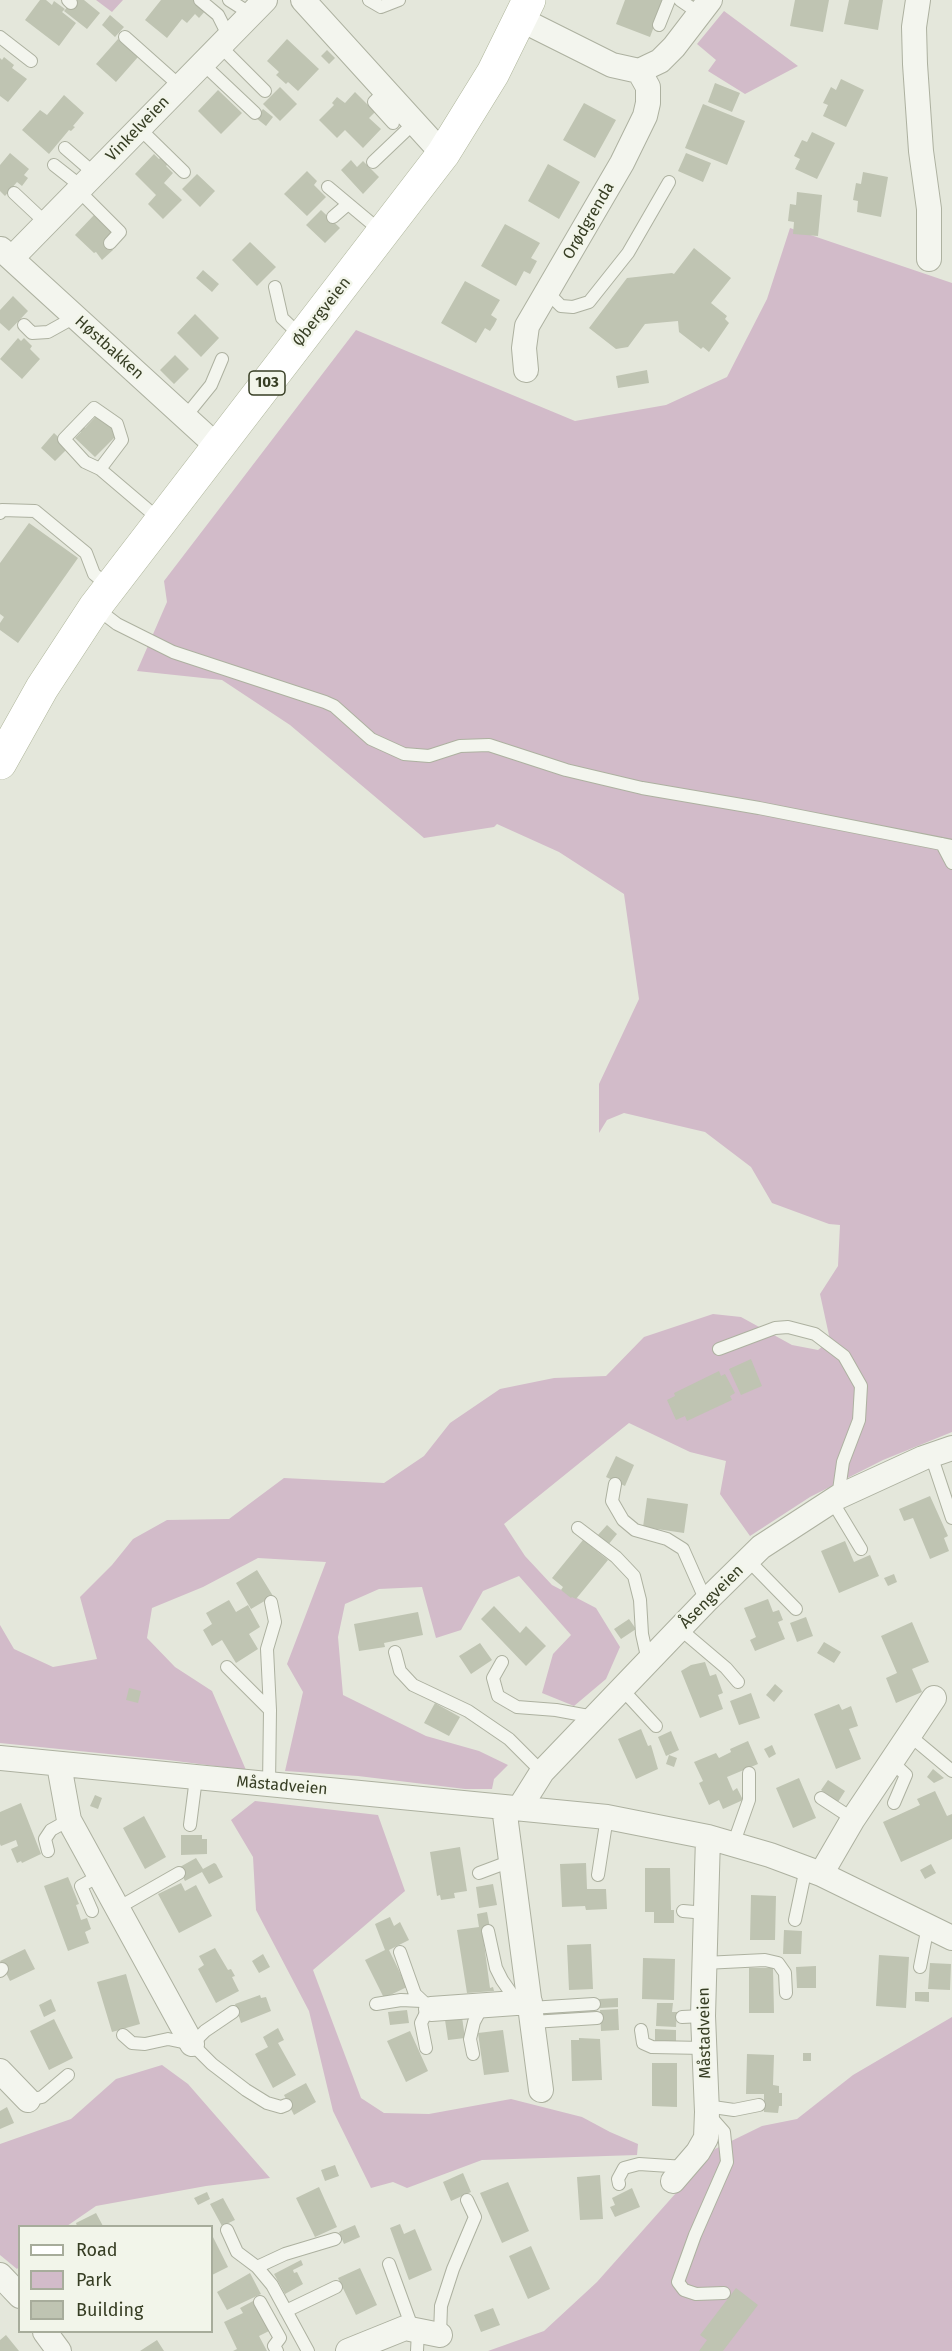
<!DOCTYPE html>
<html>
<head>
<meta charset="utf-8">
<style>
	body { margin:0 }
	#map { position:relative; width:952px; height:2351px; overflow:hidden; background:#e4e7db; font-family:"Fira Sans",sans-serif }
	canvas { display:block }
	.legend { position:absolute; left:18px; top:2225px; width:195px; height:108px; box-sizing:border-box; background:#f2f5ea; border:2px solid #a7ac9b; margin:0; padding:8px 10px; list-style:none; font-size:18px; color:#373e24 }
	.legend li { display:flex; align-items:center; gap:12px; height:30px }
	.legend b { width:30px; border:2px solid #a7ac9b }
</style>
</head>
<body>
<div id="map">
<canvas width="952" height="2351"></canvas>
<ul class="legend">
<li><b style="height:8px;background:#fff"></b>Road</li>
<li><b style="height:16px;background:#d2bbc9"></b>Park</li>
<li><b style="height:16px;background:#bfc4b2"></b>Building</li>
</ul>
</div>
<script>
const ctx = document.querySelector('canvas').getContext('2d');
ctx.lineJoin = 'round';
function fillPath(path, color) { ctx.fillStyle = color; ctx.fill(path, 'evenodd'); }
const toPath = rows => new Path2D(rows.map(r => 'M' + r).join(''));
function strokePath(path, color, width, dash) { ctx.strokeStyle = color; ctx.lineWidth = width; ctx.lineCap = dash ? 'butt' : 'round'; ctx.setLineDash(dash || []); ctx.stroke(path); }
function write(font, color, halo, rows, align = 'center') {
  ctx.font = font + ' "Fira Sans",sans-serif'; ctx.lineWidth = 5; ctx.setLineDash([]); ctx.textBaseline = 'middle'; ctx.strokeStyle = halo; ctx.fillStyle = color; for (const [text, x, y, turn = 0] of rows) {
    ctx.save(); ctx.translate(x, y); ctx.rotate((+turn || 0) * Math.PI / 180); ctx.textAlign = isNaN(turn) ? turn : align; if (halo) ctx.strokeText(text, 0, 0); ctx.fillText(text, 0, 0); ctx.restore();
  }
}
fillPath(toPath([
	[96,0,123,0,112,12],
	[724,11,798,66,745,94,708,71,716,60,697,44],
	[790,228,952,283,952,1432,883,1460,810,1497,750,1536,720,1494,726,1461,690,1452,629,1423,504,1524,525,1556,552,1585,596,1608,620,1647,606,1679,574,1706,542,1693,553,1654,571,1635,519,1576,483,1591,461,1630,436,1638,422,1587,379,1589,345,1604,338,1637,343,1695,426,1736,479,1751,508,1765,494,1779,492,1789,465,1789,358,1776,285,1771,303,1692,287,1664,326,1562,258,1558,203,1587,152,1608,147,1638,175,1667,212,1691,246,1770,168,1760,0,1743,0,1625,14,1649,53,1667,97,1659,80,1597,112,1565,133,1539,167,1520,229,1519,284,1478,384,1483,424,1456,450,1423,500,1389,554,1378,606,1376,644,1337,713,1314,741,1317,792,1345,818,1350,830,1340,820,1294,838,1266,840,1225,829,1224,772,1203,751,1167,705,1132,624,1113,607,1120,599,1133,599,1084,639,999,624,894,559,852,497,824,494,827,424,838,290,725,222,680,137,671,167,602,164,581,356,330,575,421,666,405,727,377,767,299],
	[255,1801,378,1815,405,1891,313,1970,361,2098,384,2113,429,2114,511,2099,582,2117,610,2132,638,2144,637,2155,482,2160,407,2188,393,2182,371,2188,333,2111,309,2011,256,1910,253,1857,231,1820],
	[952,2017,952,2351,488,2351,544,2331,597,2282,715,2149,762,2126,797,2119,853,2075],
	[162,2065,188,2084,270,2178,206,2186,96,2206,67,2226,20,2226,19,2267,17,2269,0,2255,0,2144,71,2119,116,2079]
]), '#d2bbc9');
fillPath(toPath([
	[40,0,46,0,52,5,54,1,65,9,62,12,76,23,59,46,25,20],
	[73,0,84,0,100,13,87,29,64,11],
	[161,0,194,0,206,10,199,18,195,14,187,23,182,19,167,38,145,20],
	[625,0,664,0,650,37,616,24],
	[795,0,829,0,823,32,790,26],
	[849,0,883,0,878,30,844,24],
	[110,15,124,27,115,37,102,25],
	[118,39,124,45,127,42,136,49,133,53,138,57,116,82,96,64],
	[287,39,319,69,298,91,288,82,286,84,276,75,279,72,267,61],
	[327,50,335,58,329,64,321,56],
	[4,57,14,65,12,68,27,79,8,102,0,96,0,58,2,60],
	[841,79,864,90,846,127,823,116,828,105,823,103,831,87,836,90],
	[715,83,740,93,732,112,708,102],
	[280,87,297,104,280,121,263,104],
	[218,90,242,113,221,134,198,111],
	[355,92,375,112,369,118,381,129,363,148,345,130,337,138,319,120,334,105,332,103,337,97,345,103],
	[64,95,84,113,73,126,75,127,71,131,69,130,49,154,22,130,40,110,47,115],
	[584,103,616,120,595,158,563,140],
	[703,104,745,121,727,165,685,148],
	[263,109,273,117,266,126,256,118],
	[812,132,835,143,817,179,795,169,800,159,794,156,802,140,807,142],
	[10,153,29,169,24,175,28,178,22,186,17,182,5,196,0,191,0,165],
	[686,153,711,163,703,182,678,171],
	[154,154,159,159,162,156,169,163,166,166,173,173,164,183,182,200,163,219,148,204,156,195,135,174],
	[351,160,357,167,363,161,379,177,363,194,341,170],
	[548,164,580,182,559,219,528,201],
	[307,171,317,181,314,185,326,197,307,216,284,194],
	[863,172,888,177,881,217,857,212,858,201,853,200,856,183,861,184],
	[197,174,215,191,200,207,182,189],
	[797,192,822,195,818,236,793,234,794,222,788,221,790,204,796,205],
	[321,210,340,228,325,243,306,225],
	[94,215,98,219,101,217,109,224,106,227,113,234,105,242,113,250,102,260,96,252,94,253,75,235],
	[505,224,540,243,531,258,537,261,530,274,524,271,516,286,481,266],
	[250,242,276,267,257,286,232,260],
	[694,248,731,278,711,303,727,316,725,319,729,323,709,352,703,347,701,349,679,332,678,321,645,324,628,347,616,349,589,328,627,278,672,273,674,274],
	[203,270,219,284,212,292,196,278],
	[465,281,500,300,491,315,497,319,494,325,490,331,485,328,476,343,441,323],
	[13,296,28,311,9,331,0,323,0,310],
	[195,314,219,338,201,357,177,333],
	[18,338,21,341,24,338,32,346,30,349,40,359,22,379,0,359],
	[175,355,189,369,174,384,160,370],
	[647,370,649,383,618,388,616,376],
	[98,414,119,433,95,457,75,438,81,432,80,430,84,427,85,428],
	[54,433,69,447,55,461,41,448],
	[29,523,78,558,18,643,0,630,0,623,4,617,0,614,0,563],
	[751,1359,762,1386,741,1395,729,1369],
	[719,1371,721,1376,725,1374,735,1393,730,1396,732,1400,687,1421,685,1416,676,1420,667,1400,675,1396,674,1393],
	[616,1456,634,1465,625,1486,606,1477],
	[930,1496,948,1536,944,1538,949,1551,930,1559,913,1518,904,1521,899,1509],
	[647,1498,688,1504,684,1533,643,1527],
	[607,1525,617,1534,608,1545,597,1536],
	[583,1540,608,1560,576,1599,572,1597,571,1598,561,1590,563,1587,552,1578],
	[845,1541,854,1562,870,1555,879,1576,839,1593,821,1551],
	[257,1570,273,1596,251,1609,236,1583],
	[894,1574,897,1582,888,1586,884,1578],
	[768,1599,773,1612,779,1610,783,1620,778,1622,785,1639,755,1651,750,1640,756,1637,744,1608],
	[229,1600,236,1612,248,1605,260,1627,249,1634,258,1649,236,1663,222,1640,212,1646,203,1630,212,1624,206,1613],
	[494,1606,520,1633,526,1626,546,1646,526,1666,481,1619],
	[418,1612,423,1635,384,1643,385,1647,359,1651,354,1624],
	[806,1617,813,1636,797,1642,790,1623],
	[629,1619,636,1629,621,1639,614,1629],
	[912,1622,929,1662,912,1669,922,1692,896,1703,886,1678,897,1673,881,1636],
	[824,1642,841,1652,834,1663,817,1653],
	[480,1643,492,1660,471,1674,459,1656],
	[705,1662,710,1676,716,1674,723,1693,718,1695,723,1709,700,1718,681,1671,691,1665],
	[775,1684,783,1691,774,1702,766,1695],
	[129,1688,141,1691,138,1703,126,1700],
	[751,1693,760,1718,739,1725,730,1701],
	[435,1703,460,1717,449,1736,424,1723],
	[839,1704,842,1710,851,1706,858,1726,849,1729,861,1759,836,1769,814,1714],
	[641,1729,648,1746,651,1745,658,1769,636,1779,618,1739],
	[671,1731,679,1750,666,1756,658,1737],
	[748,1741,758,1764,727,1777,733,1791,737,1788,743,1800,723,1809,719,1800,709,1805,699,1783,703,1781,694,1762,716,1753,719,1758,731,1752,730,1749],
	[772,1745,776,1754,769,1758,764,1749],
	[669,1755,677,1758,674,1767,666,1764],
	[933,1769,944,1778,934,1783,927,1777],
	[799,1778,816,1818,793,1828,776,1788],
	[828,1780,845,1791,838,1802,821,1790],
	[935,1791,947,1816,952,1814,952,1839,901,1862,883,1822,920,1805,917,1799],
	[95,1795,102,1798,98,1809,90,1806],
	[21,1803,41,1854,22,1863,21,1861,17,1863,11,1849,18,1846,16,1840,1,1846,0,1844,0,1812],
	[144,1816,166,1857,145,1869,123,1828],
	[181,1835,202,1835,202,1839,207,1839,207,1854,181,1855],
	[460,1847,467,1891,454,1893,455,1898,441,1900,440,1895,437,1896,430,1852],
	[196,1858,203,1869,214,1863,216,1864,223,1877,209,1884,202,1872,185,1881,178,1868],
	[586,1863,587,1889,606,1889,607,1909,586,1910,585,1906,562,1907,560,1864],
	[931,1864,936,1873,925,1879,920,1870],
	[645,1868,670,1868,671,1910,674,1910,674,1923,654,1923,654,1912,645,1912],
	[68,1877,79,1904,76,1905,81,1920,87,1918,91,1929,85,1932,89,1943,68,1951,44,1886],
	[181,1883,185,1891,196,1885,212,1916,179,1933,158,1894],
	[493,1884,497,1905,479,1908,476,1887],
	[751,1895,776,1896,775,1940,750,1940],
	[487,1912,490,1928,482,1929,490,1988,493,1987,494,1991,467,1993,457,1930,479,1927,477,1914],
	[390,1917,394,1926,400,1922,409,1940,389,1950,407,1987,384,1998,365,1960,385,1950,375,1924],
	[784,1930,802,1931,801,1954,783,1954],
	[591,1944,593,1989,569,1990,567,1945],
	[215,1948,228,1970,231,1969,235,1976,232,1977,239,1991,216,2003,198,1969,204,1965,199,1956],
	[25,1949,35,1969,10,1981,0,1961],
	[263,1954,270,1967,259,1973,252,1961],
	[879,1955,909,1957,906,2008,876,2006],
	[643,1958,675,1959,674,2000,642,1999],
	[930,1963,951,1964,950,1990,928,1989],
	[816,1966,816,1988,797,1988,796,1967],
	[749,1968,773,1968,774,2013,749,2013],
	[126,1974,140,2024,112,2032,97,1982],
	[915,1992,929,1992,929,2002,915,2001],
	[260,1995,261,1998,266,1997,271,2011,241,2023,235,2004],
	[618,1998,618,2007,600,2008,599,1999],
	[51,1999,56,2011,44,2017,39,2005],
	[657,2003,673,2003,672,2012,677,2012,676,2027,656,2026],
	[618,2009,619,2030,601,2031,600,2010],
	[407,2010,409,2023,390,2025,388,2012],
	[462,2017,465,2038,448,2040,445,2020],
	[54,2019,73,2058,49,2070,30,2031],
	[278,2028,284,2040,278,2043,296,2075,273,2088,255,2054,268,2047,263,2037],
	[655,2029,676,2030,676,2045,655,2044],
	[503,2030,509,2072,484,2075,478,2033],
	[410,2031,428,2071,406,2082,387,2041],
	[579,2038,600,2039,602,2080,572,2081,571,2040,579,2040],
	[803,2053,811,2053,811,2061,803,2061],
	[747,2054,774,2055,773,2085,779,2086,779,2093,782,2093,782,2106,779,2106,778,2113,764,2112,764,2094,746,2094],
	[652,2063,677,2063,677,2107,652,2106],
	[306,2083,316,2102,294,2115,284,2095],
	[7,2107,14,2123,0,2129,0,2111],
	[335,2165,339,2176,325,2181,321,2170],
	[463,2173,471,2192,451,2201,443,2182],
	[600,2175,603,2219,580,2220,577,2177],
	[508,2182,529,2231,502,2243,480,2193],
	[319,2187,337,2227,315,2237,296,2198],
	[632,2188,640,2207,615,2217,610,2207,615,2205,612,2198],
	[207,2192,210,2199,198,2205,194,2198],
	[223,2198,235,2220,222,2226,210,2204],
	[96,2213,103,2226,77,2226,76,2223],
	[400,2224,404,2234,415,2229,432,2270,409,2280,390,2228],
	[355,2225,360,2237,344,2244,339,2232],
	[212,2235,228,2267,212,2275],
	[531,2246,550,2289,528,2299,509,2256],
	[301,2260,303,2265,293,2270,294,2273,297,2272,303,2284,285,2294,274,2274],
	[360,2268,377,2305,356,2315,338,2278],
	[250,2273,261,2294,227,2310,217,2292],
	[736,2288,758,2305,723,2351,699,2351,707,2340,700,2335],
	[253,2301,269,2331,259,2336,267,2351,233,2351,237,2349,224,2322,243,2313,240,2308],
	[493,2308,500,2325,481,2332,474,2315],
	[6,2335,19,2351,0,2351,0,2340],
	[157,2340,164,2351,140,2351]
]), '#bfc4b2');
const lane = toPath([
	[68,0,71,3],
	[200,0,218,15,229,37],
	[229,0,251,14],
	[369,0,381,7,399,0],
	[680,0,699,13],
	[659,25,669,0],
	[0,37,31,61],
	[125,37,180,86],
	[220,46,265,91],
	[202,63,255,113],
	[385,91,374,102,393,123],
	[139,128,184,172],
	[65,148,95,174],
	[373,162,414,123],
	[54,165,82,187],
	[328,187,383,233],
	[79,191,120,232,110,243],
	[14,193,46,223],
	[333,217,348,204],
	[275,287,282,318,301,336],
	[547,292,561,306,573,307,589,302,628,253,669,182],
	[24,325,32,333,48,332,75,317],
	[185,417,211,385,222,359],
	[100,469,122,440,117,424,94,408,64,439,85,462,100,469,160,520],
	[0,513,2,510,35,511,86,553,94,574,110,587],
	[96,608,117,624,173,652,325,702,334,706,371,739,404,754,429,756,460,746,489,745,566,770,642,788,759,808,952,846],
	[942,844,952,863],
	[719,1349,775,1328,788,1327,815,1334,844,1356,861,1386,859,1420,843,1462,838,1497],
	[931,1455,952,1518],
	[615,1484,612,1501,623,1520,635,1530,667,1539,683,1549,706,1601],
	[832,1501,861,1549],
	[578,1528,616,1557,634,1576,640,1600,642,1634,648,1661],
	[748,1560,796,1609],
	[680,1629,726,1668,738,1682],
	[395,1652,400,1671,413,1685,468,1711,509,1739,542,1772],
	[502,1662,493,1678,498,1696,517,1707,556,1710,594,1717],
	[227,1667,270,1710],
	[621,1688,656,1726],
	[909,1735,952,1771],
	[892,1762,906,1775,894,1803],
	[269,1785,270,1710,267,1649,275,1622,271,1602],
	[821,1798,853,1819],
	[190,1825,196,1778],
	[733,1845,749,1800,749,1773],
	[48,1851,45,1839,51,1830,69,1820],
	[479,1873,511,1861],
	[598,1875,607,1817],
	[116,1909,179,1873],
	[92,1911,81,1886,99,1876],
	[683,1911,706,1913],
	[795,1920,806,1868],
	[488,1931,496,1968,502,1980,518,2003],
	[400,1952,415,1994,431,2009,427,2011,421,2023,426,2048],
	[704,1963,765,1960,778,1963,785,1973,786,1993],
	[920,1967,928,1926],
	[0,1971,2,1969],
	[376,2004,401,2000,422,2001],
	[530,2008,594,2004],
	[682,2017,703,2016],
	[532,2022,597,2018],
	[641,2030,643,2043,652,2047,704,2048],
	[123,2035,132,2043,145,2044,168,2039,192,2044,212,2064,246,2090,267,2103,281,2107,286,2105],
	[192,2044,205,2031,233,2012],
	[473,2054,470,2039,474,2022,483,2005],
	[28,2100,42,2097,68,2075],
	[706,2106,734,2110,759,2105],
	[709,2115,724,2132,727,2162,695,2235,678,2282,684,2290,696,2294,724,2293],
	[619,2184,618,2179,624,2168,639,2164,685,2167],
	[227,2230,237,2252,257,2267,272,2285,308,2351],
	[389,2264,413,2330],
	[257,2267,285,2254,335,2239],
	[260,2302,280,2338,274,2346,277,2351],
	[286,2311,336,2287],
	[440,2335,441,2306,453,2269,475,2217,467,2200],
	[417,2351,418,2331]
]);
const street = toPath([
	[303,0,443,154],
	[918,0,914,27,915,64,921,151,929,209,929,259],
	[520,19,612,65,639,71,660,61,674,47,710,0],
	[1,249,219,448],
	[12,258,265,0],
	[526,370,524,348,527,326,622,163,645,116,648,103,648,87,639,71],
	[0,1758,607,1817,708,1837,770,1855,821,1874,952,1938],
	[59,1765,69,1820,192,2044],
	[504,1807,541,2090],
	[520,1807,542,1772,706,1601,761,1547,838,1497,923,1458,952,1448],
	[821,1874,853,1819,934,1698],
	[431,2009,530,2002],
	[0,2071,28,2100],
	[673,2181,698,2152,706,2138,707,2112,703,2016,708,1837],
	[0,2275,20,2296],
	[45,2332,59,2351],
	[348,2351,405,2328,440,2335]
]);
const primary = toPath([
	[0,763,42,688,95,607,443,154,493,73,529,0]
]);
strokePath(lane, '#adb1a0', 14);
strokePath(street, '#adb1a0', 26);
strokePath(primary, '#adb499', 34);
strokePath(lane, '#f3f5ee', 12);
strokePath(street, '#f3f5ee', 24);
strokePath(primary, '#fff', 33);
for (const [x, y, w] of [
	[267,383,36]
]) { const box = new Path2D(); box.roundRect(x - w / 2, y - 12, w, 24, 4.5); ctx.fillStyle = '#f2f5ea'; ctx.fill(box); strokePath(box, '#373e24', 1.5); }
write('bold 15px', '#373e24', null, [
	["103",267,383]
]);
write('16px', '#373e24', '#f2f5ea', [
	["Vinkelveien",138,129,-46],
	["Orødgrenda",589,221,-60],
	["Øbergveien",322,312,-52],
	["Høstbakken",109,348,42],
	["Åsengveien",712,1597,-45],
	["Måstadveien",282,1786,5],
	["Måstadveien",705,2033,-91]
]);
</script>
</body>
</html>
